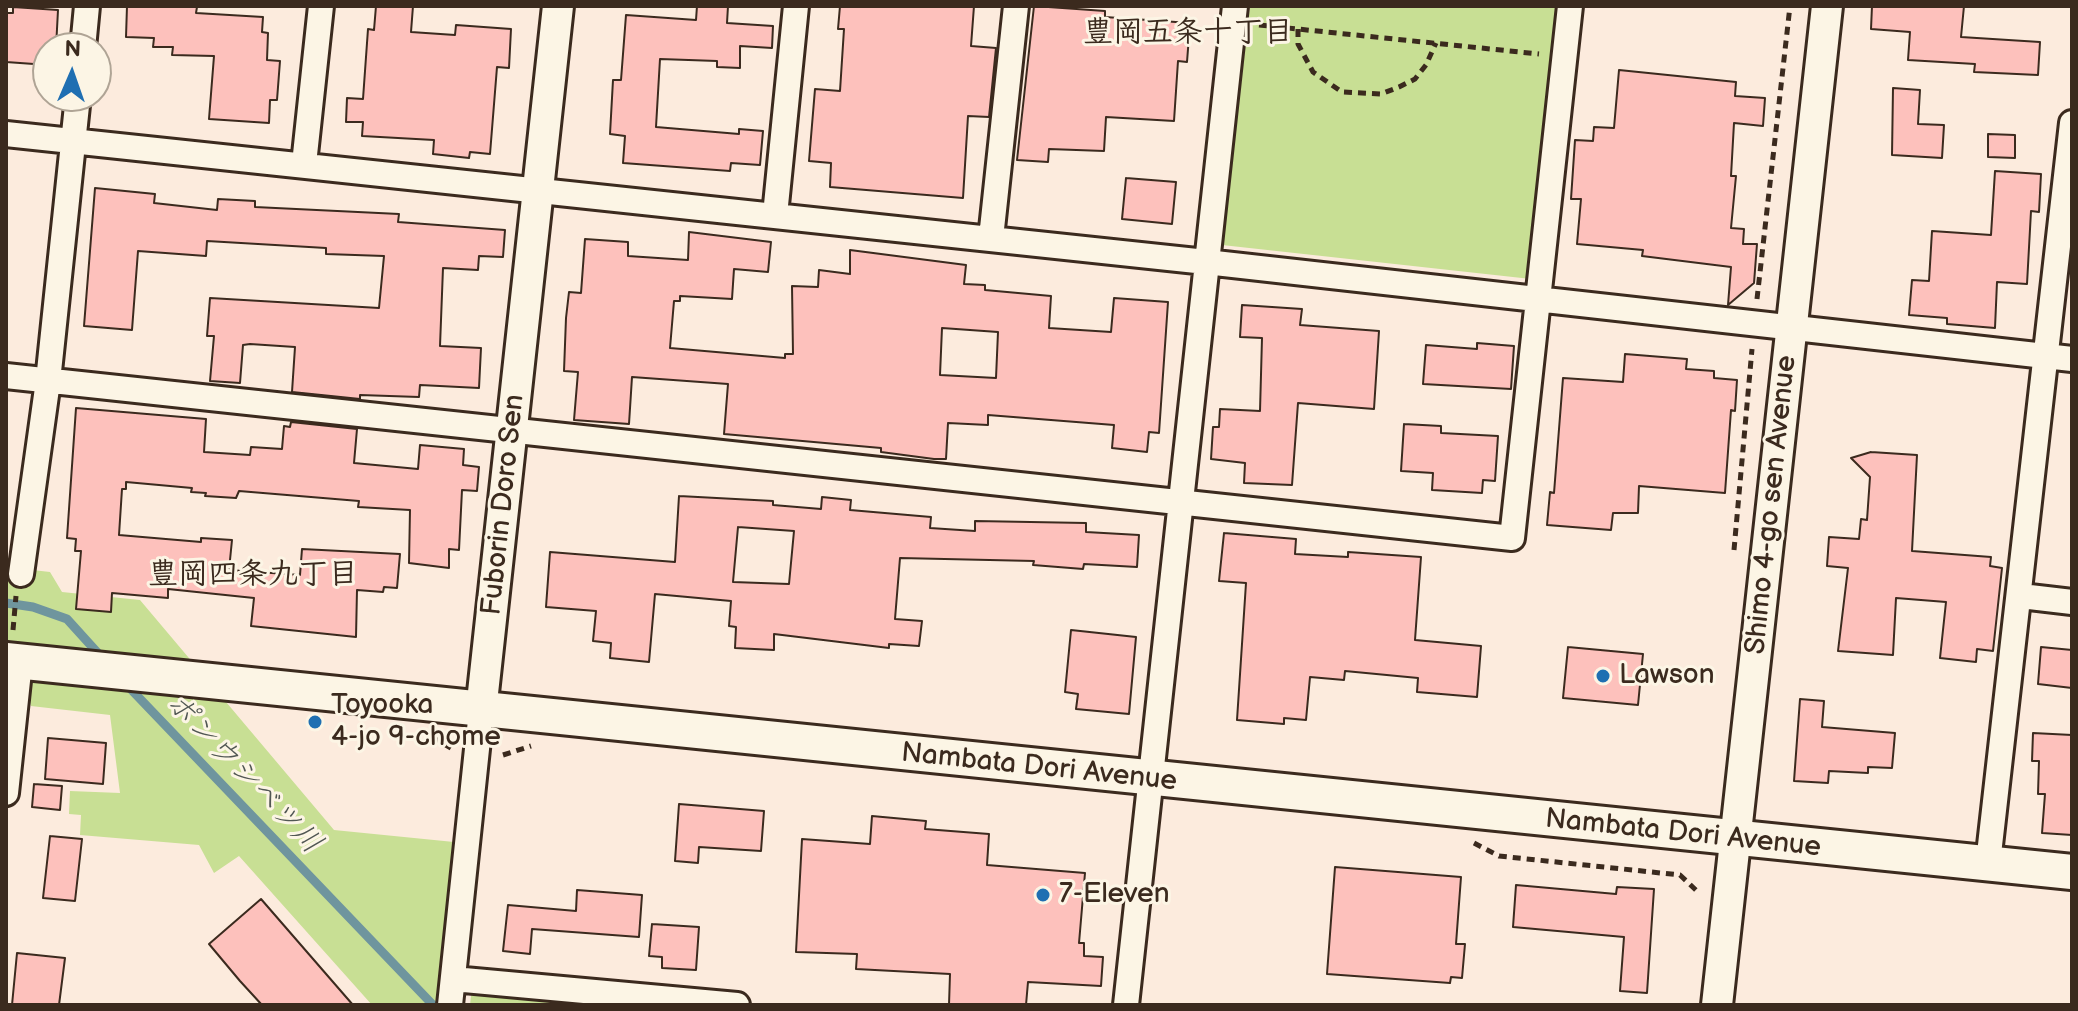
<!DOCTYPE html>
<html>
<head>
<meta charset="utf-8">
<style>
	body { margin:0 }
	#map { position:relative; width:2078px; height:1011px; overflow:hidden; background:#fcebdd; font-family:"Balsamiq Sans",sans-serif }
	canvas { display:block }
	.frame { position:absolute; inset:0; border:8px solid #3b2a1e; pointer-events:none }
	.north { position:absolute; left:32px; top:32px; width:80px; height:80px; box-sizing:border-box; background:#fcf5e5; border:2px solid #afa495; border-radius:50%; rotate:2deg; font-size:22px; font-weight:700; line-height:32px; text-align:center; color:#3b2a1e }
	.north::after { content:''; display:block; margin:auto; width:28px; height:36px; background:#1f6fb2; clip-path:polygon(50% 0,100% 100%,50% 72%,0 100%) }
</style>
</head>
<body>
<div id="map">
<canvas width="2078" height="1011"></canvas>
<div class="frame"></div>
<div class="north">N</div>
</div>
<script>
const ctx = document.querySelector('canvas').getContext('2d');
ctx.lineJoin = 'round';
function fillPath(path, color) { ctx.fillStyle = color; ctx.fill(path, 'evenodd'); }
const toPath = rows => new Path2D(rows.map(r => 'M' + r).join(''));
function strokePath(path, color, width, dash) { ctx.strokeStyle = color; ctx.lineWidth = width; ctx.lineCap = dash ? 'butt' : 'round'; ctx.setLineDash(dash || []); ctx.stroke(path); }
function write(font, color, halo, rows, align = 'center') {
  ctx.font = font + ' "Balsamiq Sans","Klee One",sans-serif'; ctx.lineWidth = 6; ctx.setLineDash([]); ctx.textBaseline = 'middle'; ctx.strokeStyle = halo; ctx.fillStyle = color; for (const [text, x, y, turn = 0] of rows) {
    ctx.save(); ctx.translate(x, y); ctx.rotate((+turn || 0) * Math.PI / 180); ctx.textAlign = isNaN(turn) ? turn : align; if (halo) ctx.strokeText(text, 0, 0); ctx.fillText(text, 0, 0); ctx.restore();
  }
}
fillPath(toPath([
	[1250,6,1556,6,1531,279,1222,245],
	[6,567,50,572,62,592,140,600,334,830,454,842,437,1005,372,1005,239,856,214,873,199,845,80,835,81,815,69,814,70,791,120,793,110,715,31,706,20,662,6,660],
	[472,987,625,1005,470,1005]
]), '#c8df94');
strokePath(toPath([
	[6,603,33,607,67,619,105,661],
	[123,681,433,1005]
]), '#6f959e', 9);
const building = toPath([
	[127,6,197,7,196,13,263,17,262,32,268,33,267,60,280,61,277,100,270,100,269,123,209,119,214,56,172,55,173,47,153,47,154,38,126,37,127,6],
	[376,6,413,6,411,32,455,35,456,25,511,29,509,68,497,67,490,154,470,152,469,158,433,154,434,140,362,136,363,122,346,122,347,98,363,99,368,29,374,30,376,6],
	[697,6,728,6,727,23,773,26,772,48,740,46,740,68,717,67,717,61,660,59,656,127,739,134,739,129,763,131,760,165,731,163,730,171,623,163,625,136,610,134,613,80,621,80,626,15,696,20,697,6],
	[840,6,974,6,971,46,996,48,989,117,968,116,963,198,830,187,831,163,809,161,815,89,840,91,844,29,838,29,840,6],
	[1034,6,1105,11,1105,17,1190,23,1187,62,1178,61,1174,121,1106,117,1104,151,1049,149,1048,162,1017,160,1034,6],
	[1872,6,1964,6,1961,37,2040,42,2038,75,1974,72,1975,64,1908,60,1910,32,1871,29,1872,6],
	[13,7,58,10,56,48,48,48,48,65,6,62,6,13,13,13,13,7],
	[1619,70,1736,82,1735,96,1765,98,1763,126,1734,123,1731,176,1736,176,1731,228,1744,229,1743,244,1757,244,1754,283,1728,305,1731,267,1642,256,1643,250,1577,244,1581,199,1571,199,1575,140,1593,141,1594,127,1614,128,1619,70],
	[1893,88,1920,90,1918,124,1944,125,1942,158,1892,155,1893,88],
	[1988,134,2015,135,2015,158,1988,157,1988,134],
	[1995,171,2041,174,2039,212,2031,211,2027,284,1997,282,1995,328,1947,324,1947,318,1909,315,1912,280,1929,281,1932,231,1991,235,1995,171],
	[1126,178,1176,182,1172,224,1122,219,1126,178],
	[95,188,155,194,154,203,217,210,218,199,255,201,255,207,399,214,398,222,505,230,503,257,479,256,478,270,443,268,440,346,481,348,479,388,420,385,419,397,360,395,360,399,292,392,295,347,250,344,243,345,240,383,210,381,214,336,207,336,210,298,379,308,384,256,326,254,326,248,207,241,206,256,138,251,132,330,84,326,95,188],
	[689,232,771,242,768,272,734,269,732,299,680,296,680,301,674,301,670,348,785,358,785,354,793,354,792,286,818,287,819,270,850,274,850,250,966,265,964,284,985,285,985,290,1051,296,1049,328,1111,332,1114,298,1168,302,1159,433,1149,432,1147,452,1112,448,1114,425,988,415,988,425,948,423,946,459,934,459,881,452,881,448,724,434,728,384,632,377,629,424,574,420,578,372,564,371,566,318,569,292,581,293,585,239,628,242,628,256,688,260,689,232],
	[942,328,998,332,996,378,940,375,942,328],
	[1242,305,1302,309,1300,325,1379,331,1374,409,1298,403,1292,485,1244,483,1245,463,1211,459,1213,427,1219,427,1220,409,1260,411,1262,338,1240,337,1242,305],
	[1477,343,1514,346,1511,389,1423,384,1426,345,1477,349,1477,343],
	[1625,354,1687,359,1686,369,1714,371,1714,378,1737,380,1735,411,1731,410,1725,493,1639,486,1638,513,1613,513,1611,530,1547,525,1550,492,1554,493,1563,378,1623,382,1625,354],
	[76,408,206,419,204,452,250,455,251,447,282,449,284,426,290,427,291,422,357,429,354,463,418,469,420,445,464,449,463,465,479,467,477,491,462,490,459,550,449,549,449,568,409,563,410,510,358,507,359,501,239,491,236,498,205,496,206,493,191,492,192,488,126,482,126,489,122,489,119,535,201,542,201,538,232,540,229,570,300,575,302,549,400,554,397,588,384,587,383,592,357,590,356,637,251,626,254,598,168,589,168,598,112,593,111,612,76,609,81,551,75,551,76,539,67,538,76,408],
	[1404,424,1441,426,1441,433,1498,436,1495,481,1483,480,1482,493,1432,490,1433,473,1401,471,1404,424],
	[1871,452,1917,455,1912,551,1991,557,1990,566,2002,568,1993,651,1977,649,1976,662,1940,658,1946,602,1896,598,1893,655,1838,651,1848,568,1827,566,1829,537,1859,539,1861,519,1867,520,1870,477,1851,458,1871,452],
	[679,496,773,501,773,505,821,509,822,497,851,500,850,510,931,517,930,528,975,531,975,521,1086,523,1086,532,1139,535,1137,567,1084,564,1083,569,1033,565,1034,561,900,558,895,619,922,621,919,646,889,644,889,648,774,634,774,650,735,648,736,627,729,626,731,601,655,594,649,662,610,658,611,643,593,641,596,611,546,607,550,552,675,562,679,496],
	[738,527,794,531,789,584,733,582,738,527],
	[1224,533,1296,539,1295,554,1348,557,1348,552,1421,557,1415,640,1481,646,1477,697,1417,692,1418,678,1345,671,1344,680,1310,677,1306,720,1284,718,1284,724,1237,720,1246,583,1219,581,1224,533],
	[1071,630,1136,637,1129,714,1076,709,1078,694,1065,692,1071,630],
	[1568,647,1643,654,1638,705,1563,698,1568,647],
	[2041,647,2072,650,2072,688,2038,684,2041,647],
	[1800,699,1824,701,1822,727,1895,733,1892,768,1868,767,1868,773,1829,771,1828,783,1794,781,1800,699],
	[2033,733,2072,735,2072,835,2042,833,2045,794,2038,794,2039,761,2032,761,2033,733],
	[48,738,106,743,103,784,45,779,48,738],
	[34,784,62,786,60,810,32,807,34,784],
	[679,804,764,811,761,851,699,847,698,863,675,861,679,804],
	[872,816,926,821,925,829,989,834,987,865,1085,873,1079,943,1084,943,1084,956,1103,957,1101,986,1028,982,1026,1005,949,1005,950,974,856,969,857,954,796,952,802,839,870,844,872,816],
	[50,836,82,839,75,901,43,898,50,836],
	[1335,867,1461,877,1456,944,1465,944,1462,978,1451,977,1450,983,1327,974,1335,867],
	[1516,885,1616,894,1617,887,1654,889,1647,993,1620,991,1624,937,1513,927,1516,885],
	[577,890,642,895,639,937,532,929,530,954,503,951,508,905,576,911,577,890],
	[261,899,353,1005,262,1005,240,981,209,944,261,899],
	[652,924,699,927,696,970,662,968,662,957,649,956,652,924],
	[17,953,65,958,59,1005,12,1005,17,953]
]);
fillPath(building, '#fdc1bc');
strokePath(building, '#3b2a1e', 2);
const minor = toPath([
	[83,48,87,6],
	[6,134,1206,262,2072,359],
	[304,164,321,6],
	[775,215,796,6],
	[991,238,1016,6],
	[6,376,1512,538,1570,6],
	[21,574,48,381,78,96],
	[2021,596,2072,602],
	[6,793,20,662],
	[1988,863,2072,123],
	[453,979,737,1005],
	[450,1005,481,711],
	[1126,1005,1235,6]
]);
const tertiary = toPath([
	[481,711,558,6],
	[1717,1005,1827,6]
]);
const secondary = toPath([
	[6,660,2072,872]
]);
strokePath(minor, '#3b2a1e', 30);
strokePath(tertiary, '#3b2a1e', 36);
strokePath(secondary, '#3b2a1e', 40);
strokePath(toPath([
	[1259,25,1539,54],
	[1298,29,1298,44,1313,72,1342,92,1381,94,1399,87,1415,79,1426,65,1436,43],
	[1757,299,1790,6],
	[1734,550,1752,349],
	[13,630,16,596],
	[432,737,454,750],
	[503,755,531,746],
	[1474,843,1499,856,1680,875,1700,894]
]), '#3b2a1e', 5, [8, 6]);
strokePath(minor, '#fcf5e5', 24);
strokePath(tertiary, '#fcf5e5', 30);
strokePath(secondary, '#fcf5e5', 34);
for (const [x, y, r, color] of [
	[1603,676,8,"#1f6fb2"],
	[315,722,8,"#1f6fb2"],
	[1043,895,8,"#1f6fb2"]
]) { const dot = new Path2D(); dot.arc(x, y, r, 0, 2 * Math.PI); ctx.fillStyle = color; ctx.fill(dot); strokePath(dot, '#fcf5e5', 3); }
write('28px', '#3b2a1e', '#fcf5e5', [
	["Fuborin Doro Sen",504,505,-84],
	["Shimo 4-go sen Avenue",1772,505,-84],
	["Nambata Dori Avenue",1039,768,6],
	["Nambata Dori Avenue",1683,834,6]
]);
write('28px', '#3b2a1e', '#fcf5e5', [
	["Lawson",1619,676],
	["Toyooka",331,706],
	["4-jo 9-chome",331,738],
	["7-Eleven",1059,895]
], 'left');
write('bold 30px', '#3b2a1e', '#fcf5e5', [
	["豊岡五条十丁目",1188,33],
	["豊岡四条九丁目",253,575]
]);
write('italic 30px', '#515753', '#fcf5e5', [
	["ポンウシベツ川",243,774,46]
]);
</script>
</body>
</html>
